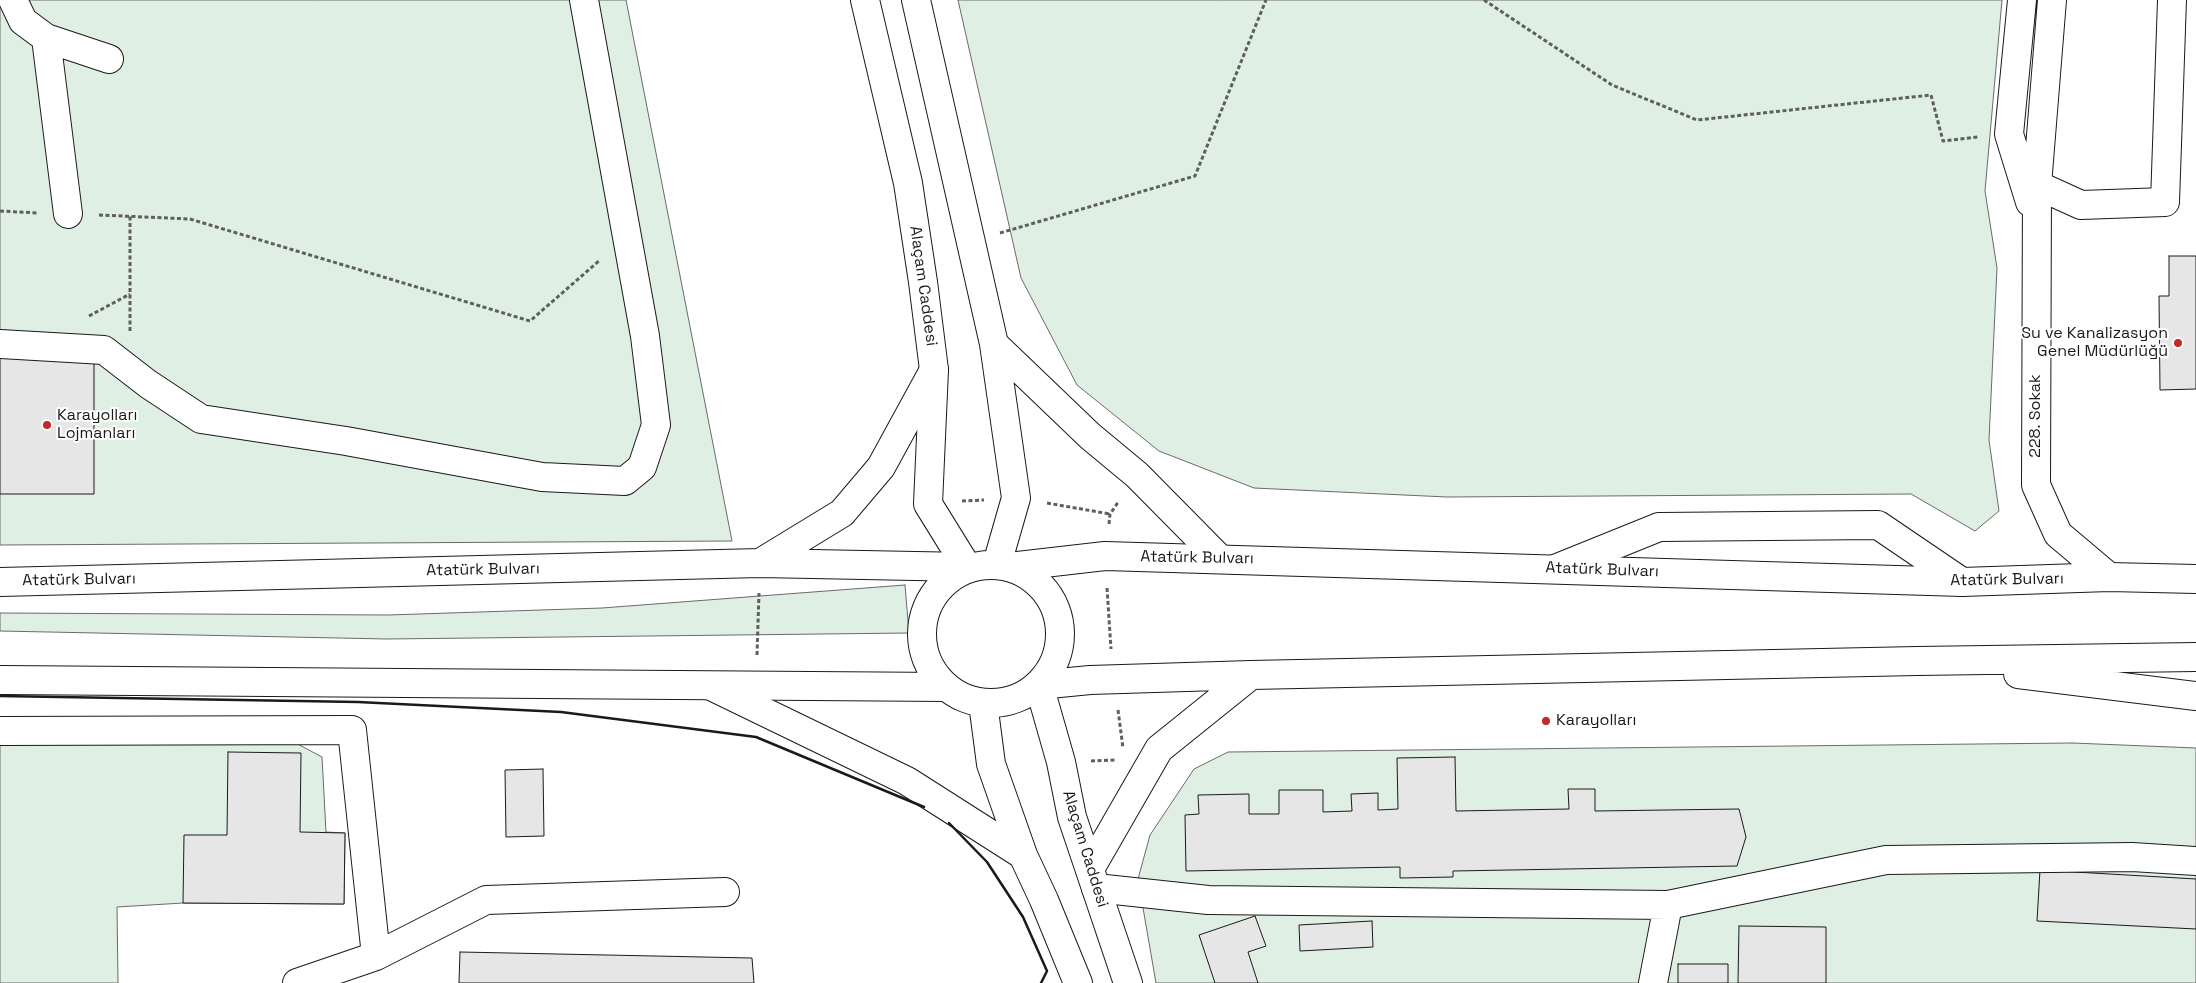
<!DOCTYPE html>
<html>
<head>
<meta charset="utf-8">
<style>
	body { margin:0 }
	canvas { display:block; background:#fff }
</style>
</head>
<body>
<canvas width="2196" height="983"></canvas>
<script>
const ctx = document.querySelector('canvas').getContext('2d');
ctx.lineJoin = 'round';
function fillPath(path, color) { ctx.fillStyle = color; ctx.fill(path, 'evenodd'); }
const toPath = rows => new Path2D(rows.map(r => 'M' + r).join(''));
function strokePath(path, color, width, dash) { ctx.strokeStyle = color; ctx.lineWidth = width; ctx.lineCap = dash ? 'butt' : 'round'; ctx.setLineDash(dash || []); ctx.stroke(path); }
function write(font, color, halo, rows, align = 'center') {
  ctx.font = font + ' "Space Grotesk",sans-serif'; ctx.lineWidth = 4; ctx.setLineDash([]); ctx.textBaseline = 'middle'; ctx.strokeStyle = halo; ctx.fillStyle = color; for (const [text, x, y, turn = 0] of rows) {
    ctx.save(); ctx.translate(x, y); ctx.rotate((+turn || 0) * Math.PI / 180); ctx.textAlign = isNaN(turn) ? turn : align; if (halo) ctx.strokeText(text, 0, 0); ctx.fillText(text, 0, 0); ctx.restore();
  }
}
const green = toPath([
	[0,0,626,0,732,541,0,545,0,0],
	[958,0,2002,0,1985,191,1997,268,1989,440,1999,511,1975,531,1911,494,1447,497,1254,488,1159,451,1077,385,1021,278,958,0],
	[905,585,909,633,387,639,0,631,0,613,388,615,602,608,905,585],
	[0,738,290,740,322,757,326,832,345,833,344,904,183,903,117,907,118,983,0,983,0,738],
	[2072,743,2196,748,2196,983,1156,983,1138,879,1150,835,1194,769,1228,752,2072,743]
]);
fillPath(green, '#e0efe3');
strokePath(green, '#6a6a6a', 1);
const building = toPath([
	[2169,256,2196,256,2196,389,2160,390,2159,296,2169,296,2169,256],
	[0,355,94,356,94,494,0,494,0,355],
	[228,752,301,753,300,832,345,833,344,904,183,903,184,835,227,835,228,752],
	[1455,757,1456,811,1569,809,1568,789,1595,789,1595,811,1739,809,1746,837,1737,866,1453,871,1453,877,1400,878,1400,867,1186,871,1185,815,1199,814,1198,795,1249,794,1249,814,1279,814,1279,790,1323,790,1323,812,1352,811,1351,794,1378,793,1378,810,1398,809,1397,758,1455,757],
	[543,769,544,836,506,837,505,770,543,769],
	[2040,870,2196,879,2196,929,2037,921,2040,870],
	[1255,916,1266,946,1248,952,1258,983,1215,983,1199,935,1255,916],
	[1372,921,1373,947,1300,951,1299,925,1372,921],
	[1739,926,1826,927,1826,983,1738,983,1739,926],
	[460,952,752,958,754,983,459,983,460,952],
	[1678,964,1728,964,1728,983,1678,983,1678,964]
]);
fillPath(building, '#e6e6e6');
strokePath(building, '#1a1a1a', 1);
const minor = toPath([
	[13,0,23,21,46,38,109,59],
	[2022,0,2009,134,2030,202],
	[2052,0,2037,185,2036,485,2058,534,2109,577],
	[46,38,68,214],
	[2037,185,2081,205,2165,202,2172,0],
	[0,344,104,350,148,384,201,419,346,441,542,477,625,481,642,467,656,425,645,336,584,0],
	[1555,569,1659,527,1878,525,1962,582],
	[0,731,352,730,376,956,297,983],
	[1096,888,1208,900,1668,905,1886,860,2132,857,2196,861],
	[376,956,486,900,725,892],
	[1653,983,1668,905]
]);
const major = toPath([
	[865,0,908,183,923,282,934,370,928,504,967,567],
	[916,0,994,344,1016,498,997,564],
	[994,344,1090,436,1137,475,1219,558],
	[1039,685,1061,762,1072,817,1128,983],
	[713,687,907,781,1023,855],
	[983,703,991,764,1023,855,1044,900,1078,983]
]);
const highway = toPath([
	[760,563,842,513,881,467,934,370],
	'922 634a69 69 0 1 1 138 0a69 69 0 1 1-138 0Z',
	[1009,567,1105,556,1962,582,2109,577,2196,579],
	[0,582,760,563,967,567],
	[2018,674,2196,696],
	[0,680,946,687],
	[1039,685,1090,680,1251,675,1917,661,2196,657],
	[1090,869,1159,749,1251,675]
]);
strokePath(minor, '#1a1a1a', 30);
strokePath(major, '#1a1a1a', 30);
strokePath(highway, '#1a1a1a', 30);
strokePath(toPath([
	[1484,0,1612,85,1697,120,1931,95,1943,141,1978,137],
	[0,211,38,213],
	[99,215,190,219,530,321,600,260],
	[1000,233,1195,176,1266,0],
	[89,316,130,294],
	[130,331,130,216],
	[962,501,984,500],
	[1047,503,1110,514],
	[1109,524,1110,514,1119,501],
	[1107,588,1111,649],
	[757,655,759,593],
	[1118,710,1123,748],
	[1091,761,1117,760]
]), '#5f5f5f', 3, [4, 2.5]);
strokePath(minor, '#fff', 28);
strokePath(major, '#fff', 28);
strokePath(highway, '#fff', 28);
strokePath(toPath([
	[0,696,358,702,561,712,756,737,924,807],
	[949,823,987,862,1023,917,1047,971,1041,983]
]), '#1a1a1a', 2.5);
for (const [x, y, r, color] of [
	[2178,343,5,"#c62828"],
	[47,425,5,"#c62828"],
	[1546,721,5,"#c62828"]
]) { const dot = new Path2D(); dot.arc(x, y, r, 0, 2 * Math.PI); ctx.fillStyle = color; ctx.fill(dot); strokePath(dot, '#fff', 2); }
write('16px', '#1a1a1a', '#fff', [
	["Alaçam Caddesi",923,286,82],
	["228. Sokak",2036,416,-90],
	["Atatürk Bulvarı",1197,558,1],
	["Atatürk Bulvarı",483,570,-1],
	["Atatürk Bulvarı",1602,570,2],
	["Atatürk Bulvarı",79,580,-1],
	["Atatürk Bulvarı",2007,580,-1],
	["Alaçam Caddesi",1085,849,73]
]);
write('16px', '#1a1a1a', '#fff', [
	["Su ve Kanalizasyon",2168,334,"right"],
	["Genel Müdürlüğü",2168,352,"right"],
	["Karayolları",57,416],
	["Lojmanları",57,434],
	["Karayolları",1556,721]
], 'left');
</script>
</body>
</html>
